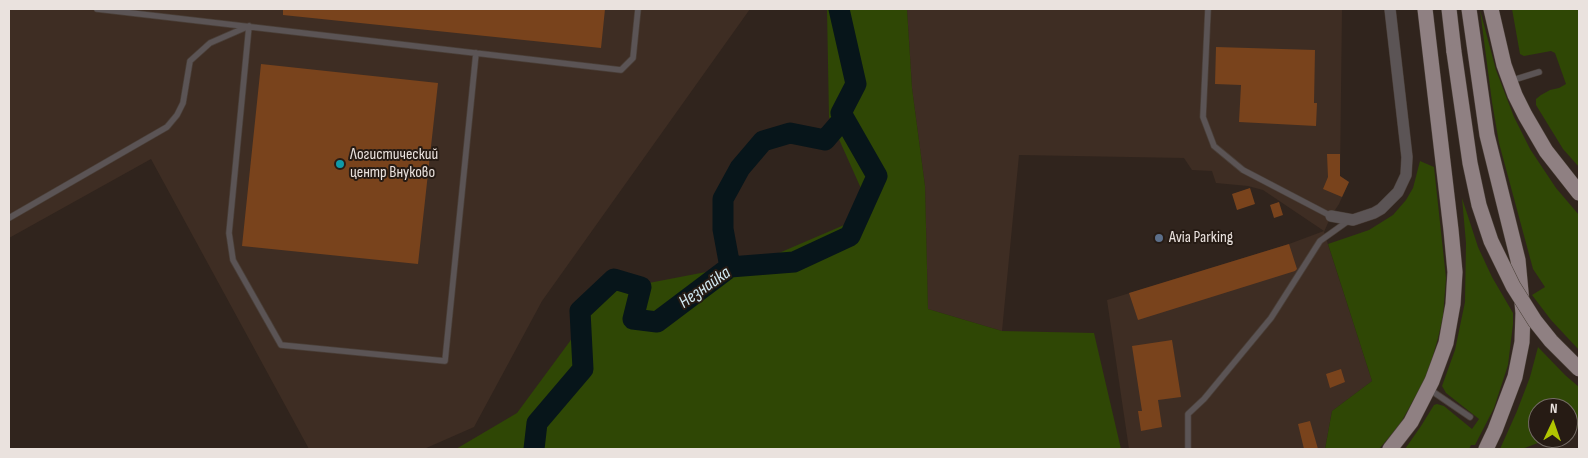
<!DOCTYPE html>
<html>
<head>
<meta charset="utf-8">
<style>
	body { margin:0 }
	#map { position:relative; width:1588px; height:458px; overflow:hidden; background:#30241d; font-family:"Sofia Sans Condensed",sans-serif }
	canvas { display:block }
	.frame { position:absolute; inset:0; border:10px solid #eae2de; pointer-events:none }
	.north { position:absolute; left:1528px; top:398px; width:50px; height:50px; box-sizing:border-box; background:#261b14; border:1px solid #746b65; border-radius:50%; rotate:3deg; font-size:14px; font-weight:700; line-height:20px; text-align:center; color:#eae2de }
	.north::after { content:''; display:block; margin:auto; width:18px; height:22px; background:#b0c501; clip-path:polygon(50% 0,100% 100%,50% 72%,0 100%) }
</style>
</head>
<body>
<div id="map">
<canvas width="1588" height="458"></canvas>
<div class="frame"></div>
<div class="north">N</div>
</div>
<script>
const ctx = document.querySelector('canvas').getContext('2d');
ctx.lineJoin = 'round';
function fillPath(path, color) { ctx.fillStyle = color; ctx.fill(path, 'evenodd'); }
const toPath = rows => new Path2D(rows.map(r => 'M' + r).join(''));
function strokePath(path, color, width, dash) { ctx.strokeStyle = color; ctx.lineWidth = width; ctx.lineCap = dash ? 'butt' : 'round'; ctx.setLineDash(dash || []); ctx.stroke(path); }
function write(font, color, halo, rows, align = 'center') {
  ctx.font = font + ' "Sofia Sans Condensed",sans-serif'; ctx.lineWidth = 4; ctx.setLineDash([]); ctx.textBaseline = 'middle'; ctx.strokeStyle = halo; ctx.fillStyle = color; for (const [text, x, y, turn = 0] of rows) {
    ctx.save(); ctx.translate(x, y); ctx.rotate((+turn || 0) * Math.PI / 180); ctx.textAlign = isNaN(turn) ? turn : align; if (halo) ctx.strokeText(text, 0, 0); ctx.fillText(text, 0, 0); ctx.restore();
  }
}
fillPath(toPath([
	[9,9,750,9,542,301,474,427,424,449,309,449,151,159,9,238],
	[907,9,1342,9,1340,176,1349,182,1339,204,1331,216,1324,232,1372,381,1332,411,1325,449,1129,449,1107,300,1289,244,1324,231,1263,190,1248,186,1216,183,1212,171,1192,170,1184,158,1019,155,1002,331,928,309,925,186,912,88]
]), '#3e2d23');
fillPath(toPath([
	[827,9,907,9,912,88,925,186,928,309,1002,331,1094,333,1121,449,456,449,517,413,607,291,758,262,872,213,829,117],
	[1512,9,1579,9,1579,167,1563,149,1536,105,1536,99,1541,95,1550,90,1559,88,1566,84,1555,53,1551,51,1524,56,1520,54],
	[1480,10,1496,70,1514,117,1530,149,1556,188,1579,215,1579,350,1551,320,1532,295,1545,287,1533,269,1499,143,1492,102],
	[1420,161,1434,167,1446,278,1443,316,1438,338,1432,359,1424,381,1400,424,1379,449,1325,449,1332,411,1372,381,1328,244,1369,230,1393,215,1406,200,1413,188],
	[1462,198,1478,247,1492,277,1513,313,1513,324,1508,365,1494,408,1475,445,1471,445,1469,449,1405,449,1421,426,1434,405,1437,404,1444,406,1472,429,1479,419,1446,393,1442,386,1455,350,1465,302,1466,243],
	[1538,347,1565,375,1579,387,1579,427,1568,431,1568,408,1538,408,1538,438,1551,438,1522,449,1500,449,1517,411,1530,377]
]), '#2f4705');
strokePath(toPath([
	[730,267,723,229,723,199,740,168,763,141,790,133,825,140,844,118],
	[534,449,537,423,583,369,580,311,614,279,641,287,633,319,657,322,730,267,794,262,850,236,877,176,841,113,856,84,839,9]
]), '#07151a', 21);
fillPath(toPath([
	[283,9,605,9,601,48,283,15],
	[1216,47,1315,50,1314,103,1317,103,1316,126,1239,122,1241,85,1215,84],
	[261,64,438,83,418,264,242,246],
	[1327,154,1340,154,1340,176,1349,182,1342,197,1323,189,1328,177],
	[1250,188,1255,204,1237,210,1232,194],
	[1279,202,1283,215,1274,218,1270,205],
	[1289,244,1297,269,1295,271,1138,320,1129,293],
	[1172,340,1181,397,1158,400,1162,427,1141,431,1138,411,1142,411,1132,346],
	[1341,369,1345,382,1330,388,1326,374],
	[1310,421,1318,449,1304,449,1298,424]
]), '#79431c');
const service = toPath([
	[97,9,621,70,633,58,638,9],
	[1208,9,1203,117,1214,146,1243,170,1331,216],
	[249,26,229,233,233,260,281,345,445,361,476,53],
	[1510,81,1539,72],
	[9,218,167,127,177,115,183,103,190,61,210,43,249,26],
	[1429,389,1470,417],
	[1188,449,1188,414,1204,399,1271,318,1320,241,1348,221]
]);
const minor = toPath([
	[1331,216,1353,220,1374,213,1381,209,1398,192,1406,175,1407,157,1390,9]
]);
const primary = toPath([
	[1449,9,1454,52],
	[1469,9,1487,135,1518,260,1523,313,1522,342,1515,377,1495,430,1486,449],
	[1491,9,1504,65,1515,95,1525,115,1546,151,1579,193],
	[1390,449,1411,422,1432,381,1446,343,1453,304,1455,272,1451,230,1425,9]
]);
strokePath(service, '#4a3f38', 7);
strokePath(minor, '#4a3f38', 12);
strokePath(primary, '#4a3f38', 16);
strokePath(service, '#5b5455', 5.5);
strokePath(minor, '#5b5455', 11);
strokePath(primary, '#8f8082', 15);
const primaryBridge = toPath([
	[1454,52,1470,163,1479,205,1491,241,1513,286,1535,321,1551,341,1579,369]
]);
strokePath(primaryBridge, '#4a3f38', 16, []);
strokePath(primaryBridge, '#8f8082', 15);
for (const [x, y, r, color] of [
	[340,164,5,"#0f9aa8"],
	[1159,238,5,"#5c6f8a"]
]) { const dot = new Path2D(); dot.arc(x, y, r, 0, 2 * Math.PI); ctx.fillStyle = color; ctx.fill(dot); strokePath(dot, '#261b14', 2); }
write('16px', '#eae2de', '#261b14', [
	["Логистический",350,155],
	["центр Внуково",350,173],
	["Avia Parking",1169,238]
], 'left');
write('italic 18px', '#d1e9f2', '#261b14', [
	["Незнайка",705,288,-35]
]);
</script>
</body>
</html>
